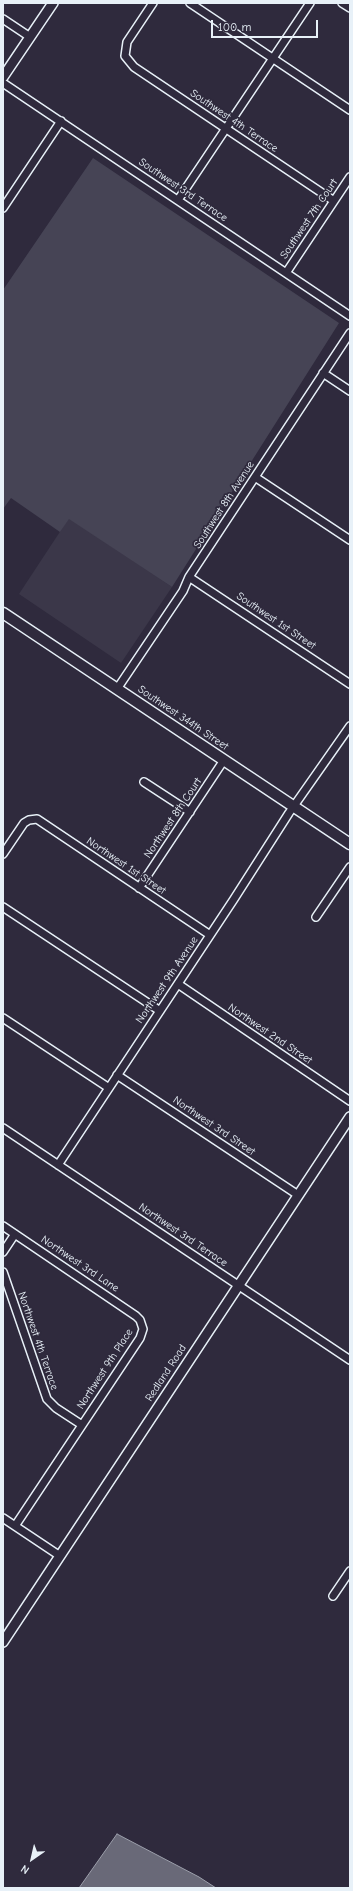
<!DOCTYPE html>
<html>
<head>
<meta charset="utf-8">
<style>
	body { margin:0 }
	#map { position:relative; width:353px; height:1891px; overflow:hidden; background:#2f2a3d; font-family:"Comic Neue",sans-serif }
	canvas { display:block }
	.frame { position:absolute; inset:0; border:4px solid #e8f1f8; pointer-events:none }
	.north { position:absolute; left:12px; top:1839px; width:40px; height:40px; -webkit-text-stroke:3px #2f2a3d; paint-order:stroke; rotate:214deg; font-size:11px; font-weight:700; line-height:16px; text-align:center; color:#e8f1f8 }
	.north::after { content:''; display:block; margin:auto; width:14px; height:18px; background:#e8f1f8; clip-path:polygon(50% 0,100% 100%,50% 72%,0 100%) }
	.scale { position:absolute; left:211px; top:20px; width:107px; height:18px; box-sizing:border-box; border:2px solid #e8f1f8; border-top:0; padding-left:5px; font-size:12px; line-height:14px; white-space:nowrap; color:#e8f1f8; -webkit-text-stroke:3px #2f2a3d; paint-order:stroke }
</style>
</head>
<body>
<div id="map">
<canvas width="353" height="1891"></canvas>
<div class="frame"></div>
<div class="north">N</div>
<div class="scale">100 m</div>
</div>
<script>
const ctx = document.querySelector('canvas').getContext('2d');
ctx.lineJoin = 'round';
function fillPath(path, color) { ctx.fillStyle = color; ctx.fill(path, 'evenodd'); }
const toPath = rows => new Path2D(rows.map(r => 'M' + r).join(''));
function strokePath(path, color, width, dash) { ctx.strokeStyle = color; ctx.lineWidth = width; ctx.lineCap = dash ? 'butt' : 'round'; ctx.setLineDash(dash || []); ctx.stroke(path); }
function write(font, color, halo, rows, align = 'center') {
  ctx.font = font + ' "Comic Neue",sans-serif'; ctx.lineWidth = 3.5; ctx.setLineDash([]); ctx.textBaseline = 'middle'; ctx.strokeStyle = halo; ctx.fillStyle = color; for (const [text, x, y, turn = 0] of rows) {
    ctx.save(); ctx.translate(x, y); ctx.rotate((+turn || 0) * Math.PI / 180); ctx.textAlign = isNaN(turn) ? turn : align; if (halo) ctx.strokeText(text, 0, 0); ctx.fillText(text, 0, 0); ctx.restore();
  }
}
fillPath(toPath([
	[69,518,172,587,121,663,19,594]
]), '#3b3749');
fillPath(toPath([
	[93,158,339,323,172,587,69,519,60,532,11,498,3,509,4,494,3,493,3,290]
]), '#464455');
const water = toPath([
	[117,1834,199,1877,216,1888,79,1888,117,1834]
]);
fillPath(water, '#696978');
strokePath(water, '#9c9fab', 1);
const minor = toPath([
	[153,3,127,42,125,56,134,67,334,201],
	[190,3,350,110],
	[342,3,350,8],
	[3,19,30,37],
	[3,83,350,316],
	[178,200,310,3],
	[3,208,61,121],
	[286,273,350,177],
	[323,373,350,391],
	[255,477,350,540],
	[189,577,350,684],
	[117,689,183,591,189,577,350,333],
	[144,782,190,812],
	[3,854,24,823,29,820,37,819,210,935],
	[139,888,224,760],
	[3,907,160,1011],
	[316,917,350,867],
	[178,984,350,1101],
	[3,1018,109,1088],
	[117,1075,298,1195],
	[3,1128,350,1360],
	[58,1165,234,899,289,813,350,726],
	[3,1226,136,1316,140,1320,143,1329,140,1338,15,1526],
	[3,1252,15,1234],
	[3,1272,47,1399,56,1408,82,1425],
	[3,1518,60,1556],
	[333,1596,350,1571]
]);
const tertiary = toPath([
	[3,77,53,3],
	[3,1642,350,1117]
]);
const secondary = toPath([
	[3,613,350,844]
]);
strokePath(minor, '#e8f1f8', 10);
strokePath(tertiary, '#e8f1f8', 12);
strokePath(secondary, '#e8f1f8', 13);
strokePath(minor, '#2f2a3d', 7);
strokePath(tertiary, '#2f2a3d', 9);
strokePath(secondary, '#2f2a3d', 10);
write('11px', '#e8f1f8', '#2f2a3d', [
	["Southwest 4th Terrace",234,121,34],
	["Southwest 3rd Terrace",183,190,34],
	["Southwest 7th Court",309,219,-56],
	["Southwest 8th Avenue",224,505,-57],
	["Southwest 1st Street",276,621,34],
	["Southwest 344th Street",183,718,34],
	["Northwest 8th Court",173,818,-56],
	["Northwest 1st Street",126,866,34],
	["Northwest 9th Avenue",167,980,-56],
	["Northwest 2nd Street",270,1034,34],
	["Northwest 3rd Street",214,1126,34],
	["Northwest 3rd Terrace",183,1235,34],
	["Northwest 3rd Lane",80,1264,34],
	["Northwest 4th Terrace",38,1341,71],
	["Northwest 9th Place",105,1369,-57],
	["Redland Road",166,1373,-57]
]);
</script>
</body>
</html>
